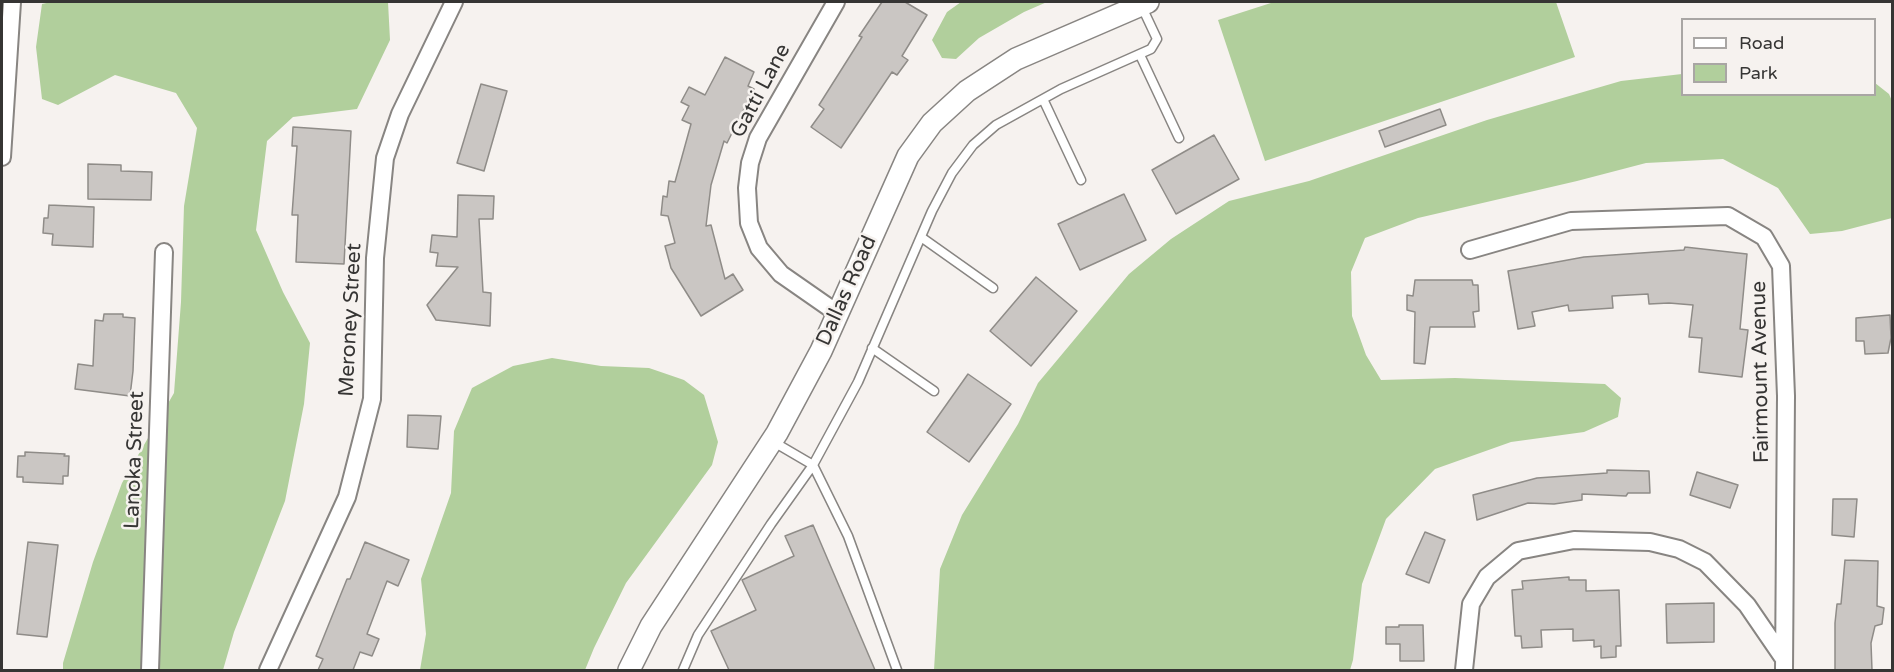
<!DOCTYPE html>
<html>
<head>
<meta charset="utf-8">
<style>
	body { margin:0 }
	#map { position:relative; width:1894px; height:672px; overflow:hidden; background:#f6f2ef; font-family:"Varela Round",sans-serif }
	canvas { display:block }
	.frame { position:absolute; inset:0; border:3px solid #363534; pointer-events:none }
	.legend { position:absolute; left:1681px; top:18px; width:195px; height:78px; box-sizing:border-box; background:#f6f2ef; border:2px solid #a9a6a4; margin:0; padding:8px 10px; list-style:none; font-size:18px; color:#363534 }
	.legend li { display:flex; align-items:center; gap:12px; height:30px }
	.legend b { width:30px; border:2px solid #a9a6a4 }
</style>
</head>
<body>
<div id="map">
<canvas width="1894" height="672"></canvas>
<div class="frame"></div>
<ul class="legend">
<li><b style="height:8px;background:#fff"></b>Road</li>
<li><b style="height:16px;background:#b1cf9c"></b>Park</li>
</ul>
</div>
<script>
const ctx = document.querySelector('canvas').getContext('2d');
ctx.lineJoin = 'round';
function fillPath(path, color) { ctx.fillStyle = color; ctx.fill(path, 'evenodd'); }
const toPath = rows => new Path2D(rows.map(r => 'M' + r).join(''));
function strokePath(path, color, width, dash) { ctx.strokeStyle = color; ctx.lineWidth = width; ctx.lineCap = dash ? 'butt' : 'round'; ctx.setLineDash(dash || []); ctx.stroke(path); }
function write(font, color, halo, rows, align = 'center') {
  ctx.font = font + ' "Varela Round",sans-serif'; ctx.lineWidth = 5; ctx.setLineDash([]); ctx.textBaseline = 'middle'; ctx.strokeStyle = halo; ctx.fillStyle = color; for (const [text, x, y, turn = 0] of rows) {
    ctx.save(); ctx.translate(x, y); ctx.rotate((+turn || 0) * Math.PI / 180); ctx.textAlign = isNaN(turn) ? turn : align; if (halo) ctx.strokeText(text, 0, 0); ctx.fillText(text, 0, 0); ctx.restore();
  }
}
fillPath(toPath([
	[51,2,388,2,390,40,357,109,293,117,267,141,256,230,283,292,310,343,304,404,285,501,234,632,223,670,63,670,63,663,93,562,122,483,174,393,181,302,184,206,197,128,176,93,115,75,58,105,42,99,36,47,42,4],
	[961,2,1047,2,1024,12,979,38,956,59,942,58,932,40,947,12],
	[1274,2,1556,2,1575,57,1265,161,1218,20],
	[1682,74,1682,94,1874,94,1875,83,1889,94,1892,101,1892,218,1842,231,1810,234,1778,188,1723,159,1646,163,1577,181,1418,218,1365,238,1351,272,1352,316,1366,355,1381,380,1455,378,1605,384,1621,398,1618,417,1584,432,1511,442,1435,469,1386,519,1362,584,1353,660,1350,670,934,670,940,569,962,515,1018,424,1038,383,1129,274,1171,239,1229,201,1309,181,1487,120,1621,81],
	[552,358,601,366,649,368,684,380,704,395,718,442,712,465,626,583,594,648,585,670,420,670,426,634,421,579,451,493,454,431,472,388,513,366]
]), '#b1cf9c');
const building = toPath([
	[882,2,905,2,927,15,902,56,908,60,897,75,892,72,841,148,811,127,824,109,819,105,862,37,859,36,882,2],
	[725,57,754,72,748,86,754,89,727,143,724,141,711,185,706,226,711,225,725,279,733,274,743,290,701,316,671,268,665,246,675,243,668,216,661,215,663,196,667,197,669,181,675,182,691,124,682,120,689,106,681,102,689,87,705,95,725,57],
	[481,84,507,91,484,171,457,163,481,84],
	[1440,109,1446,125,1385,147,1379,131,1440,109],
	[293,127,351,131,344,264,296,262,298,215,292,215,297,146,292,146,293,127],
	[1214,135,1239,179,1176,214,1152,170,1214,135],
	[88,164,121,165,121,171,152,172,151,200,88,199,88,164],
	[1124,194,1146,240,1080,270,1058,224,1124,194],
	[458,195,494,196,493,219,479,219,483,292,491,293,490,326,436,320,427,305,458,267,436,266,438,253,430,252,432,235,457,237,458,195],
	[49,205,94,207,93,247,52,245,53,234,43,233,44,218,48,218,49,205],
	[1685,247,1747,254,1740,329,1748,330,1742,377,1699,372,1702,338,1689,337,1693,305,1669,303,1649,304,1648,294,1612,296,1613,308,1569,311,1568,305,1532,312,1535,326,1518,329,1508,271,1584,257,1684,250,1685,247],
	[1036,277,1077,311,1031,366,990,331,1036,277],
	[1415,280,1472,280,1473,285,1478,285,1479,311,1473,312,1475,327,1430,327,1425,364,1414,363,1415,312,1407,310,1407,295,1413,296,1415,280],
	[104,314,123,314,123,317,135,318,133,371,130,396,75,389,78,364,93,366,95,320,103,321,104,314],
	[1890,315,1891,338,1888,353,1865,354,1864,341,1856,341,1856,318,1890,315],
	[968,374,1011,404,969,462,927,432,968,374],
	[408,415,441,416,438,449,407,447,408,415],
	[25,452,65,454,64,456,69,456,68,476,63,476,63,484,23,482,23,477,17,477,18,456,25,456,25,452],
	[1607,470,1649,471,1650,493,1628,493,1626,496,1582,494,1582,500,1554,504,1528,503,1477,520,1473,495,1537,478,1607,473,1607,470],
	[1697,472,1738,485,1730,508,1690,495,1697,472],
	[1833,499,1857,499,1854,537,1832,535,1833,499],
	[813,525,875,670,729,670,711,631,756,610,742,580,794,556,785,536,813,525],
	[1425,532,1445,540,1429,583,1406,574,1425,532],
	[28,542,58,545,47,637,17,634,28,542],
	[365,542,409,560,398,586,387,581,367,634,379,639,372,656,360,652,353,670,318,670,323,659,316,656,347,579,350,579,365,542],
	[1845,560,1878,561,1877,606,1884,608,1882,624,1875,626,1871,643,1872,670,1835,670,1835,623,1837,604,1841,604,1845,560],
	[1569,577,1569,580,1586,580,1586,591,1619,590,1621,646,1616,646,1616,657,1601,658,1601,646,1594,647,1594,640,1573,641,1573,629,1541,630,1542,647,1522,648,1521,636,1515,636,1512,590,1523,589,1522,581,1569,577],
	[1714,603,1714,642,1667,643,1666,604,1714,603],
	[1399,625,1423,625,1424,661,1400,661,1400,644,1386,644,1386,627,1399,627,1399,625]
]);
fillPath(building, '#cac6c3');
strokePath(building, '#8f8c88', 1.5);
const service = toPath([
	[1140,55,1179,138],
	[1043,99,1081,180],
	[921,237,993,288],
	[872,348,934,391],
	[772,441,813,465,858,382,932,211,952,173,973,145,996,125,1061,89,1151,49,1157,39,1141,5],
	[683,670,698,635,771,524,813,465,848,536,897,670]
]);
const minor = toPath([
	[836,2,758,138,750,163,747,188,749,223,759,248,781,274,837,313],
	[2,157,12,2],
	[1470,250,1571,221,1728,216,1764,237,1781,266,1786,396,1784,670],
	[150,670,164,252],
	[268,670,347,497,372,399,375,258,385,158,400,114,454,2],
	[1464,670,1471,604,1487,577,1518,551,1574,540,1650,542,1679,549,1705,562,1747,605,1784,659]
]);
const tertiary = toPath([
	[629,670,651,626,777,433,821,351,908,156,932,123,967,91,1016,59,1148,2]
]);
strokePath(service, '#888582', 11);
strokePath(minor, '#888582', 20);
strokePath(tertiary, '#888582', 24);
strokePath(service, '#fff', 8);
strokePath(minor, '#fff', 16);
strokePath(tertiary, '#fff', 21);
write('21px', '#363534', '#f6f2ef', [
	["Gatti Lane",761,91,-62],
	["Dallas Road",847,291,-66],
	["Meroney Street",351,320,-87],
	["Fairmount Avenue",1761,372,-91],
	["Lanoka Street",135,460,-88]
]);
</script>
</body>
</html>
